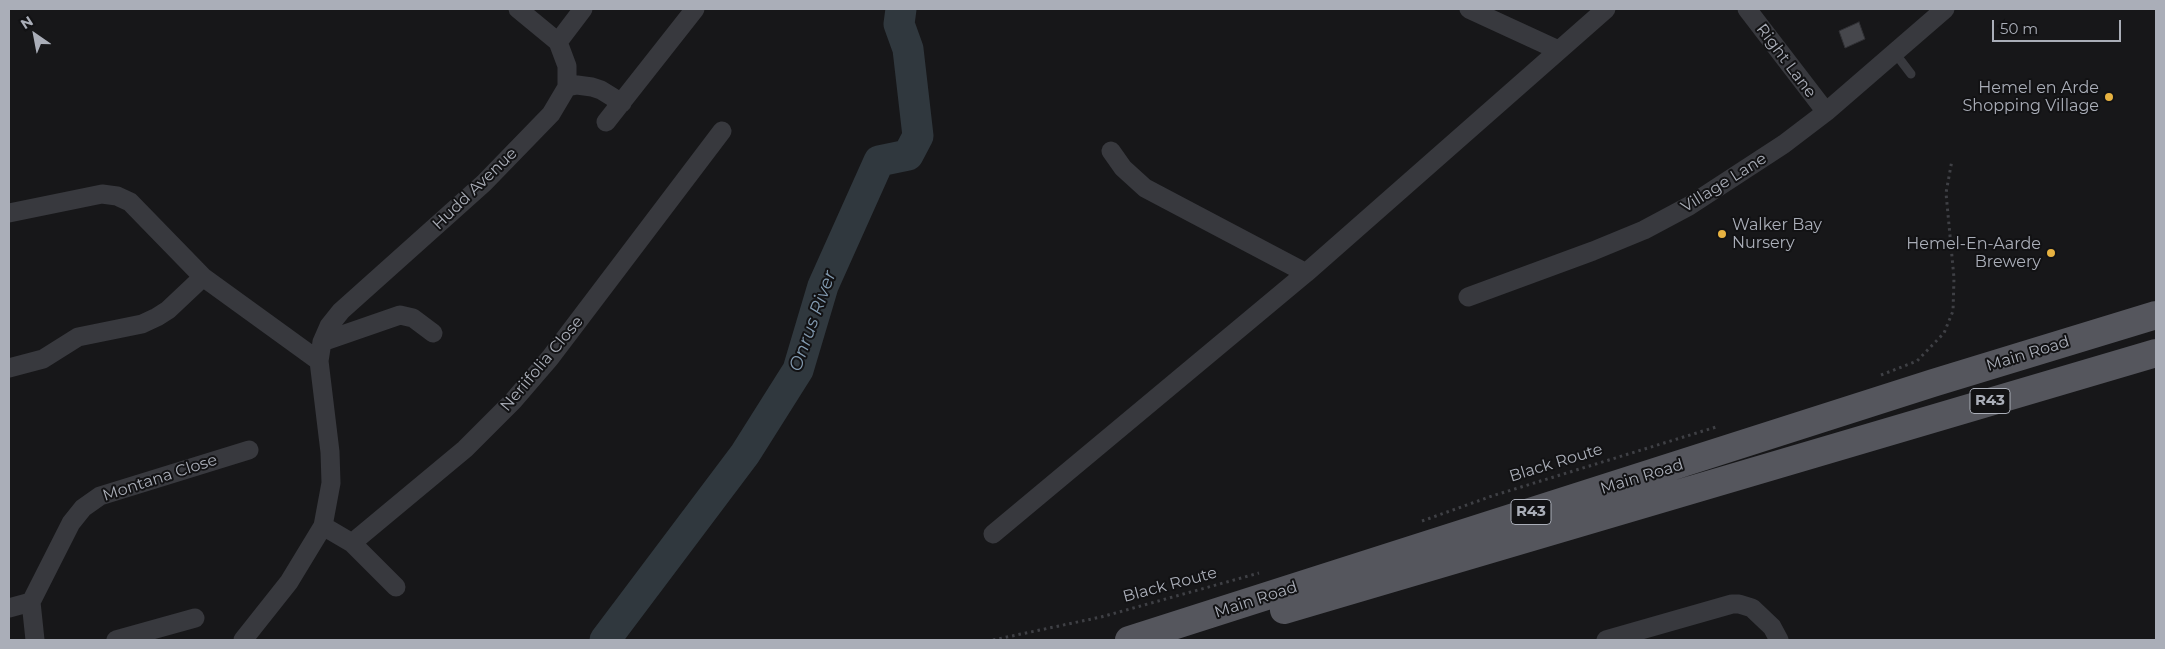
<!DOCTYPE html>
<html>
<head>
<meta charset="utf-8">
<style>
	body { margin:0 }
	#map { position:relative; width:2165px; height:649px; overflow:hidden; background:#171719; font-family:Montserrat,sans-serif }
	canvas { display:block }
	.frame { position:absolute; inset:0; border:10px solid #aaaeb8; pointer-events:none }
	.north { position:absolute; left:10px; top:10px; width:50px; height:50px; -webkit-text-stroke:4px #121214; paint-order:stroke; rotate:327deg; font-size:14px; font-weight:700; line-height:20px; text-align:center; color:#aaaeb8 }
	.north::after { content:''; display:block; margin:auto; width:18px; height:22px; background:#aaaeb8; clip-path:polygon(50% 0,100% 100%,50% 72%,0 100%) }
	.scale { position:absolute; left:1992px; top:20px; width:129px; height:22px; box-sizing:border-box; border:2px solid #aaaeb8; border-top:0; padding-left:6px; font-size:15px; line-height:18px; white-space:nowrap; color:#aaaeb8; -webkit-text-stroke:4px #121214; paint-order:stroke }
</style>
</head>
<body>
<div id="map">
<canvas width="2165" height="649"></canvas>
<div class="frame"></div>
<div class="north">N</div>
<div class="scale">50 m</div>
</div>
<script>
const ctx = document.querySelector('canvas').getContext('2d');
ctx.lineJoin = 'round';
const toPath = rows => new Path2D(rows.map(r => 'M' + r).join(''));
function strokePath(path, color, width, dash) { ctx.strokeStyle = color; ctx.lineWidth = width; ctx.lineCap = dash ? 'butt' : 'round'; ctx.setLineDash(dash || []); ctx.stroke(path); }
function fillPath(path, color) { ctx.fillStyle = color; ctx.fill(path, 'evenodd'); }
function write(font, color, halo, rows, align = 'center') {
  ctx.font = font + ' Montserrat,sans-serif'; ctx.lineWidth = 4; ctx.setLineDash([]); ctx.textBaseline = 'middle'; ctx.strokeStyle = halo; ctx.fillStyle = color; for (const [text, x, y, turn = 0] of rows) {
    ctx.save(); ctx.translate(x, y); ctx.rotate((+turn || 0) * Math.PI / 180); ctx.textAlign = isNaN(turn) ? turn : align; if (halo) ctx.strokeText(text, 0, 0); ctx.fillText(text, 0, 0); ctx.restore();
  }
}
strokePath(toPath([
	[605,640,745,454,798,370,823,286,879,161,908,155,918,136,908,49,899,24,901,9]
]), '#30383e', 31);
const building = toPath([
	[1859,22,1865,39,1845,48,1839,31,1859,22]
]);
fillPath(building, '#46474c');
strokePath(building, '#313135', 1);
strokePath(toPath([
	[1881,375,1917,361,1944,333,1953,311,1954,278,1946,193,1952,160],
	[1422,521,1492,496,1716,427],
	[993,640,1101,617,1259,573]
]), '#3f4045', 3, [2.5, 4]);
strokePath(toPath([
	[1895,53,1911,74]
]), '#38393e', 9);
strokePath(toPath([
	[1469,9,1558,50],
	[1747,9,1826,112],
	[558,42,583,9],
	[567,87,577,85,592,87,601,90,622,103],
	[606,122,695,9],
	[1111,151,1123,168,1145,188,1306,273,1606,9],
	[9,213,102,194,117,196,130,202,203,277,319,361],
	[1468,297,1593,251,1644,230,1689,206,1784,144,1826,112,1945,9],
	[322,342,400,315,413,318,433,333],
	[9,368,43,359,78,337,142,324,157,317,168,310,203,277],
	[323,526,352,543,396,587],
	[993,534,1306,273],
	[352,543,465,449,513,401,550,358,722,131],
	[31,602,35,640],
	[9,608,31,602,71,523,83,508,100,496,249,450],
	[116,640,195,618],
	[243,640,289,582,323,526,331,483,330,452,319,361,322,342,329,326,341,311,484,183,551,114,567,87,567,66,558,42,518,9],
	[1606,640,1732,604,1739,604,1752,608,1772,627,1779,640]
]), '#38393e', 19);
strokePath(toPath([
	[1284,610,2156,353],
	[1129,640,1933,383,2156,315]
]), '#55565d', 28);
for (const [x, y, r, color] of [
	[2109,97,5,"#e7b241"],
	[1722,234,5,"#e7b241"],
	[2051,253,5,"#e7b241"]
]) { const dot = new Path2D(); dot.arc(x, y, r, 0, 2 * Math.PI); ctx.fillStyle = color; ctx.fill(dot); strokePath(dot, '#121214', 2); }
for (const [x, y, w] of [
	[1990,401,40],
	[1531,512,40]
]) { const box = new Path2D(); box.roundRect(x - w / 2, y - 12.5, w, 25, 4); ctx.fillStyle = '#121214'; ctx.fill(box); strokePath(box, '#aaaeb8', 1); }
write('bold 15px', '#aaaeb8', null, [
	["R43",1990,401],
	["R43",1531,512]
]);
write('16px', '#aaaeb8', '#121214', [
	["Right Lane",1786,61,53],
	["Village Lane",1724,183,-32],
	["Hudd Avenue",475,189,-44],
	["Main Road",2028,354,-17],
	["Neriifolia Close",542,364,-50],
	["Black Route",1556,463,-17],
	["Main Road",1642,477,-17],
	["Montana Close",160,478,-18],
	["Black Route",1170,585,-15],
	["Main Road",1256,600,-18]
]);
write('16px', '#aaaeb8', '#121214', [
	["Hemel en Arde",2099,88],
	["Shopping Village",2099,106],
	["Walker Bay",1732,225,"left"],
	["Nursery",1732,243,"left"],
	["Hemel-En-Aarde",2041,244],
	["Brewery",2041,262]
], 'right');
write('italic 18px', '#839bb1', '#121214', [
	["Onrus River",813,321,-70]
]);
</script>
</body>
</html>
